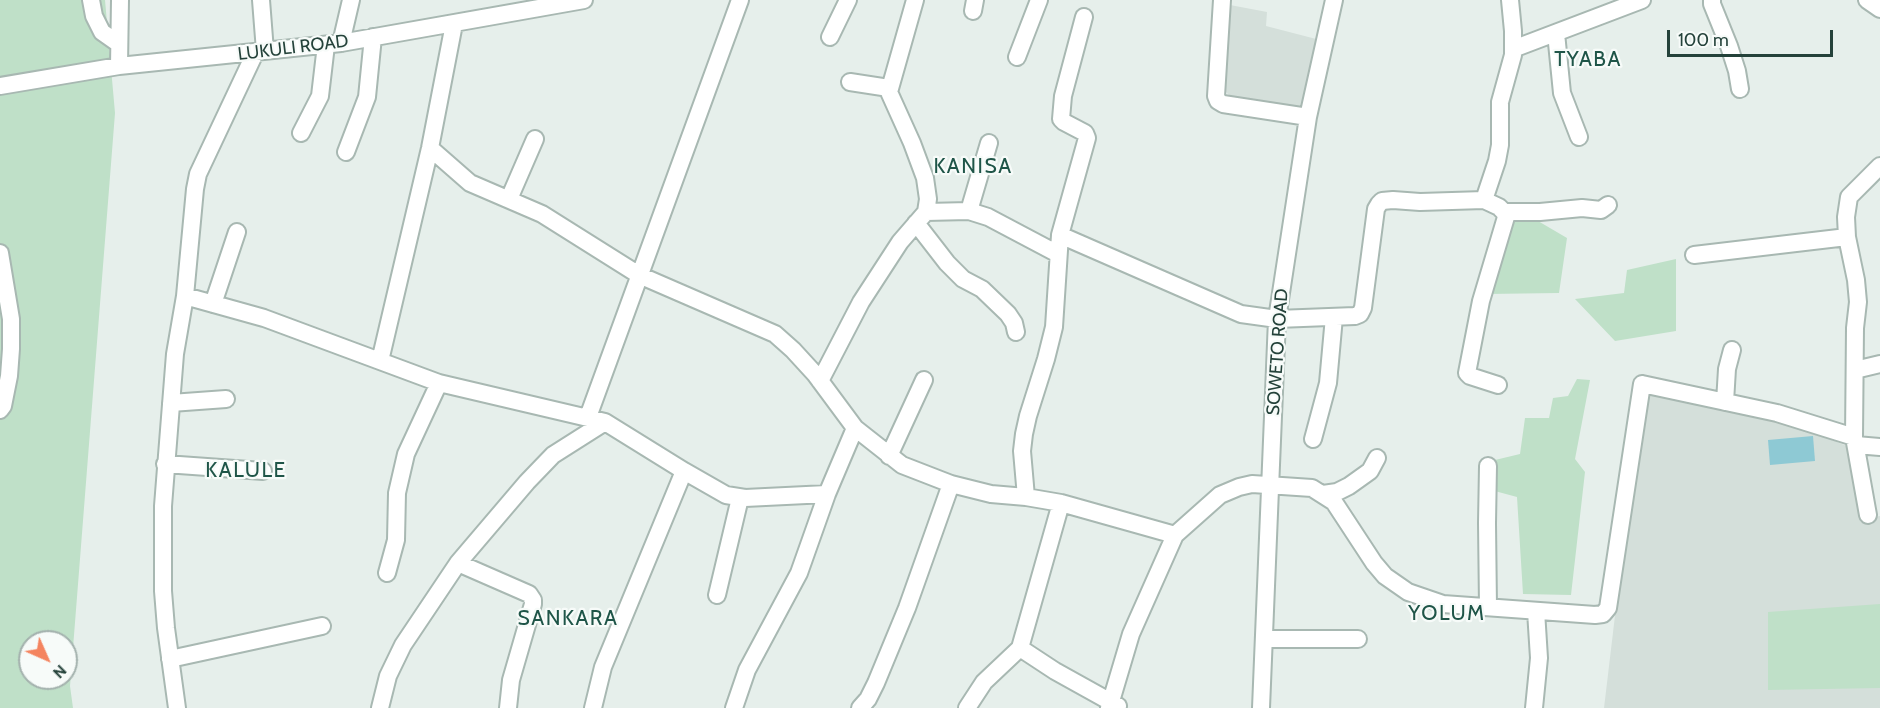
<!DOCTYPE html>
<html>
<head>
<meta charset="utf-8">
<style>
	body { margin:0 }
	#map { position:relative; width:1880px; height:708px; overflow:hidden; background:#e6efeb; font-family:Cabin,sans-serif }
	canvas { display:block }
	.north { position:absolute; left:18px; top:630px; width:60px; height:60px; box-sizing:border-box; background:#f7fbf9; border:2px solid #a3b1ad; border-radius:50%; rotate:135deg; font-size:16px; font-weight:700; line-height:24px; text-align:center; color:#24423a }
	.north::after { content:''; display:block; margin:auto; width:21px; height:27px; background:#f4845f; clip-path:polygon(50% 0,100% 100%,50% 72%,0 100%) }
	.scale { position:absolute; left:1667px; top:30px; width:166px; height:27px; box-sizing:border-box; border:3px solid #24423a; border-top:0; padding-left:8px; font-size:18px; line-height:21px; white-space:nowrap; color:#24423a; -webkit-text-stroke:4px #f7fbf9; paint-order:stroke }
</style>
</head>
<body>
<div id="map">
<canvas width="1880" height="708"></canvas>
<div class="north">N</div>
<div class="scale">100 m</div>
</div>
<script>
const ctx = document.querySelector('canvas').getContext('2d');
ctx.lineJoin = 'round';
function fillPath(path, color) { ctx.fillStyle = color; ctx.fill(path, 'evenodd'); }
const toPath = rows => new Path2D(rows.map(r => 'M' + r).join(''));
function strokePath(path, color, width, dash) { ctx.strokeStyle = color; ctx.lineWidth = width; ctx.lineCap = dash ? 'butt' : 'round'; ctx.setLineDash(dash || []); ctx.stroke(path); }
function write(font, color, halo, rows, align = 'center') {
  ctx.font = font + ' Cabin,sans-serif'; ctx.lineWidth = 4.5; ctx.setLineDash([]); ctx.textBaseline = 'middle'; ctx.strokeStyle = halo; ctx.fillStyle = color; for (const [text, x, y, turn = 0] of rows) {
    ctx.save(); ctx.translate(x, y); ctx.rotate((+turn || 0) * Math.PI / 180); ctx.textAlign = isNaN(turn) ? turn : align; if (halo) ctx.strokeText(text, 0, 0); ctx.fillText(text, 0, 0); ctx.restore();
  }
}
fillPath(toPath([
	[1230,5,1267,12,1266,26,1320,40,1304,106,1297,108,1230,96,1225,91],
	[1642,389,1773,416,1854,449,1868,518,1880,516,1880,708,1604,708]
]), '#d4dfda');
fillPath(toPath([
	[0,0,105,0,115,113,70,686,73,708,0,708],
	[30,642,66,642,66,678,30,678],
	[1510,213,1538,221,1567,238,1559,293,1486,294],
	[1676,259,1676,331,1615,341,1575,299,1624,293,1627,270],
	[1577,379,1590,380,1575,459,1585,472,1571,595,1523,594,1517,497,1491,490,1495,460,1520,454,1525,418,1549,418,1553,398,1568,396],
	[1880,604,1880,688,1768,690,1768,612]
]), '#bfe0c8');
fillPath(toPath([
	[1813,436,1815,461,1770,465,1768,440]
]), '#8ec9d4');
const minor = toPath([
	[91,0,94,16,102,32,119,44],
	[261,0,265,51],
	[1222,0,1216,96,1218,101,1223,104,1308,117],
	[1712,0,1712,4,1729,46,1737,71,1740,89],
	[1867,0,1880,9],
	[973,11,975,0],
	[1556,33,1562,93,1579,137],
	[830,37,848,0],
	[341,43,351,0],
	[1513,49,1642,0],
	[1017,57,1039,0],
	[119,66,120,0],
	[850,82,889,88],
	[0,86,119,66,341,43,584,0],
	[301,133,320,96,326,45],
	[430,148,470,183,542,214,639,275,775,334,793,350,815,374,855,428,902,465,951,484,991,494,1026,497,1061,503,1175,535,1220,495,1239,487,1252,484,1312,488,1334,502,1374,563,1385,576,1408,592,1443,604,1595,615,1603,614,1608,608,1642,384,1777,413,1854,437,1855,328,1858,302,1856,280,1847,237],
	[346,152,367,97,373,37],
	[509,199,535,139],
	[1484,200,1497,161,1500,145,1500,102,1513,55,1513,31,1510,0],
	[969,211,989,143],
	[926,212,969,211,988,217,1058,254],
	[1504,212,1540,212,1582,208,1601,210,1608,205],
	[916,223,947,263,963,279,982,289,1008,314,1014,323,1016,332],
	[1060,235,1241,314,1277,319,1355,316,1360,314,1363,308,1376,209,1379,204,1382,201,1393,200,1420,202,1484,200,1499,207,1504,212,1506,217,1481,301,1467,373,1470,376,1498,385],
	[0,253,11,319,11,349,9,376,3,406,0,410],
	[1694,255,1847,237,1846,217,1849,197,1880,166],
	[185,296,264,318,439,383,605,422,684,471,726,495,745,498,827,494],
	[213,304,237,232],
	[380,361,430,148,454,24],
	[1855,370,1880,364],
	[820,381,861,302,900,242,926,212,928,199,925,178,912,143,889,92,915,0],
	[1725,402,1727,369,1732,350],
	[171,403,226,399],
	[588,417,740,0],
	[1854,437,1868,515],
	[1313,439,1328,383,1334,317],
	[1856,445,1880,447],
	[889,456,924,380],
	[165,464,263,471],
	[1323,494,1337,492,1349,486,1370,471,1377,458],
	[1026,497,1022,451,1024,434,1028,416,1046,359,1054,327,1060,235,1087,138,1085,133,1064,122,1061,119,1063,96,1084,17],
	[458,563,529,594,533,600,533,604,511,680,508,708],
	[387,573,396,540,397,493,406,454,439,383],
	[717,595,740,498],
	[1488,607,1487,523,1488,466],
	[1264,639,1358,639],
	[1020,648,1055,671,1118,706],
	[170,659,322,626],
	[177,708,166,628,163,591,163,506,175,354,185,296,195,189,198,174,255,53],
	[380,708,388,676,403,645,458,563,527,482,553,455,605,422],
	[593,708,603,667,684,471],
	[734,708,747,670,799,573,827,494,855,428],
	[860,708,868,699,876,683,907,608,951,484],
	[967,708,984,682,1020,648,1061,503],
	[1109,708,1131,634,1175,535],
	[1261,708,1277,319,1308,117,1334,0],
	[1534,708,1539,658,1536,611]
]);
strokePath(minor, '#a8b8b2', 20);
strokePath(minor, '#fff', 16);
write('18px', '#24423a', '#f7fbf9', [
	["LUKULI ROAD",293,48,-7],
	["SOWETO ROAD",1278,352,-86]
]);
ctx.letterSpacing = '1.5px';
write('21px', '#1f5548', '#f7fbf9', [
	["TYABA",1588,60],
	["KANISA",973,167],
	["KALULE",246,471],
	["YOLUM",1447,614],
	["SANKARA",568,619]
]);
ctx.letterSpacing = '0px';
</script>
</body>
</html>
